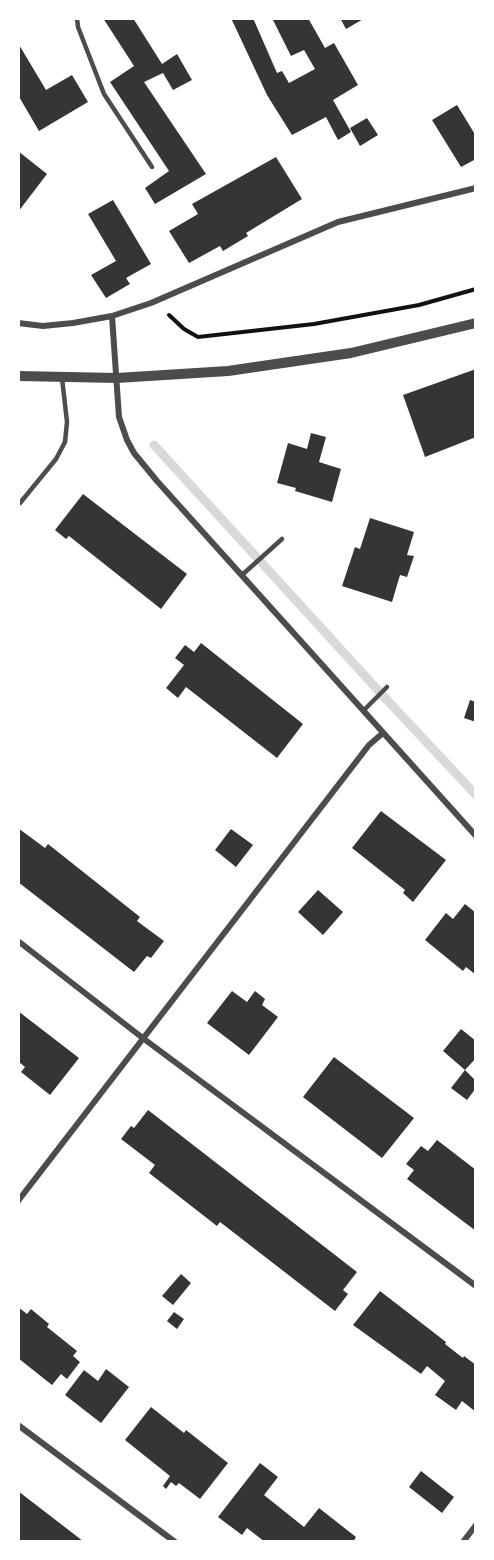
<!DOCTYPE html>
<html>
<head>
<meta charset="utf-8">
<style>
	body { margin:0 }
	#map { position:relative; width:494px; height:1560px; overflow:hidden; background:#fff; font-family:Inter,sans-serif }
	canvas { display:block }
	.frame { position:absolute; inset:0; border:20px solid #fff; pointer-events:none }
</style>
</head>
<body>
<div id="map">
<canvas width="494" height="1560"></canvas>
<div class="frame"></div>
</div>
<script>
const ctx = document.querySelector('canvas').getContext('2d');
ctx.lineJoin = 'round';
const toPath = rows => new Path2D(rows.map(r => 'M' + r).join(''));
function strokePath(path, color, width, dash) { ctx.strokeStyle = color; ctx.lineWidth = width; ctx.lineCap = dash ? 'butt' : 'round'; ctx.setLineDash(dash || []); ctx.stroke(path); }
function fillPath(path, color) { ctx.fillStyle = color; ctx.fill(path, 'evenodd'); }
strokePath(toPath([
	[154,445,387,700,476,795]
]), '#d9d9d9', 9);
fillPath(toPath([
	[103,18,133,18,162,64,177,54,192,80,173,90,163,73,144,82,206,174,155,204,145,188,169,171,110,82,134,66],
	[231,18,253,18,277,73,282,71,289,83,315,69,304,50,291,56,272,18,308,18,325,48,334,43,358,85,333,100,351,132,338,140,326,117,292,135,267,95],
	[340,18,365,18,346,29],
	[18,43,46,90,72,75,88,102,39,131,18,95],
	[457,105,476,136,476,159,461,167,432,120],
	[367,118,378,135,360,146,350,128],
	[18,151,47,174,18,212],
	[276,157,302,199,246,233,248,236,223,251,220,246,189,263,169,231,198,214,192,204],
	[113,200,151,264,126,278,130,284,106,298,91,275,116,261,88,214],
	[476,369,476,437,425,457,403,395],
	[311,433,326,437,319,462,341,469,332,502,295,491,296,488,277,483,288,443,307,449],
	[83,494,187,574,161,609,69,536,66,539,55,530],
	[370,518,414,532,407,555,414,556,407,577,400,575,392,602,342,586,355,547,360,549],
	[201,643,303,724,277,758,186,687,178,698,166,688,184,665,175,658,185,645,194,652],
	[470,700,476,702,476,722,464,718],
	[381,811,446,860,413,902,403,893,405,890,352,848],
	[18,828,45,848,48,844,140,917,137,921,164,941,151,958,147,956,134,972,18,882],
	[231,829,253,845,236,867,215,850],
	[318,890,343,912,323,935,298,912],
	[465,904,476,913,476,975,466,967,463,971,425,940,446,913,453,919],
	[232,991,247,1002,255,991,265,999,262,1005,278,1017,249,1055,207,1023],
	[18,1011,79,1058,50,1095,21,1072,25,1067,18,1061],
	[461,1029,476,1041,476,1058,465,1070,476,1081,476,1088,467,1100,451,1088,465,1070,443,1051],
	[334,1057,414,1118,382,1158,303,1097],
	[148,1110,357,1272,343,1290,348,1294,335,1311,220,1222,217,1226,149,1173,155,1165,121,1139,131,1126,134,1128],
	[437,1140,476,1170,476,1231,407,1179,414,1170,406,1164,421,1146,428,1151],
	[181,1274,191,1283,173,1305,162,1296],
	[380,1291,446,1342,445,1344,463,1358,464,1356,476,1365,476,1412,462,1401,456,1410,435,1395,445,1381,427,1366,421,1374,353,1325],
	[18,1307,27,1314,31,1309,49,1324,47,1327,77,1351,73,1356,80,1362,67,1379,61,1374,52,1385,18,1358],
	[174,1312,184,1319,177,1329,167,1321],
	[106,1369,129,1387,101,1423,65,1395,84,1370,98,1381],
	[151,1407,184,1433,186,1430,228,1463,200,1499,179,1483,176,1486,171,1482,166,1489,163,1486,170,1476,125,1440],
	[260,1463,278,1477,264,1495,304,1527,319,1508,356,1537,353,1542,265,1542,247,1528,242,1535,218,1517],
	[421,1471,454,1497,442,1513,409,1487],
	[18,1491,79,1538,84,1542,18,1542]
]), '#353535');
strokePath(toPath([
	[169,315,184,329,198,337,314,324,419,305,476,289]
]), '#111', 4);
strokePath(toPath([
	[77,18,78,27,104,94,152,167],
	[20,503,56,459,65,442,67,422,62,378],
	[242,575,282,539],
	[363,711,387,687]
]), '#4c4c4c', 4.5);
strokePath(toPath([
	[112,316,119,417,127,440,134,453,157,481,476,836],
	[18,323,43,326,73,323,112,316,151,303,338,222,476,188],
	[18,941,144,1039,476,1286],
	[18,1201,369,745,383,733],
	[18,1425,175,1542],
	[463,1542,476,1525]
]), '#4c4c4c', 6);
strokePath(toPath([
	[18,376,117,378,228,371,351,353,476,323]
]), '#4c4c4c', 10);
</script>
</body>
</html>
